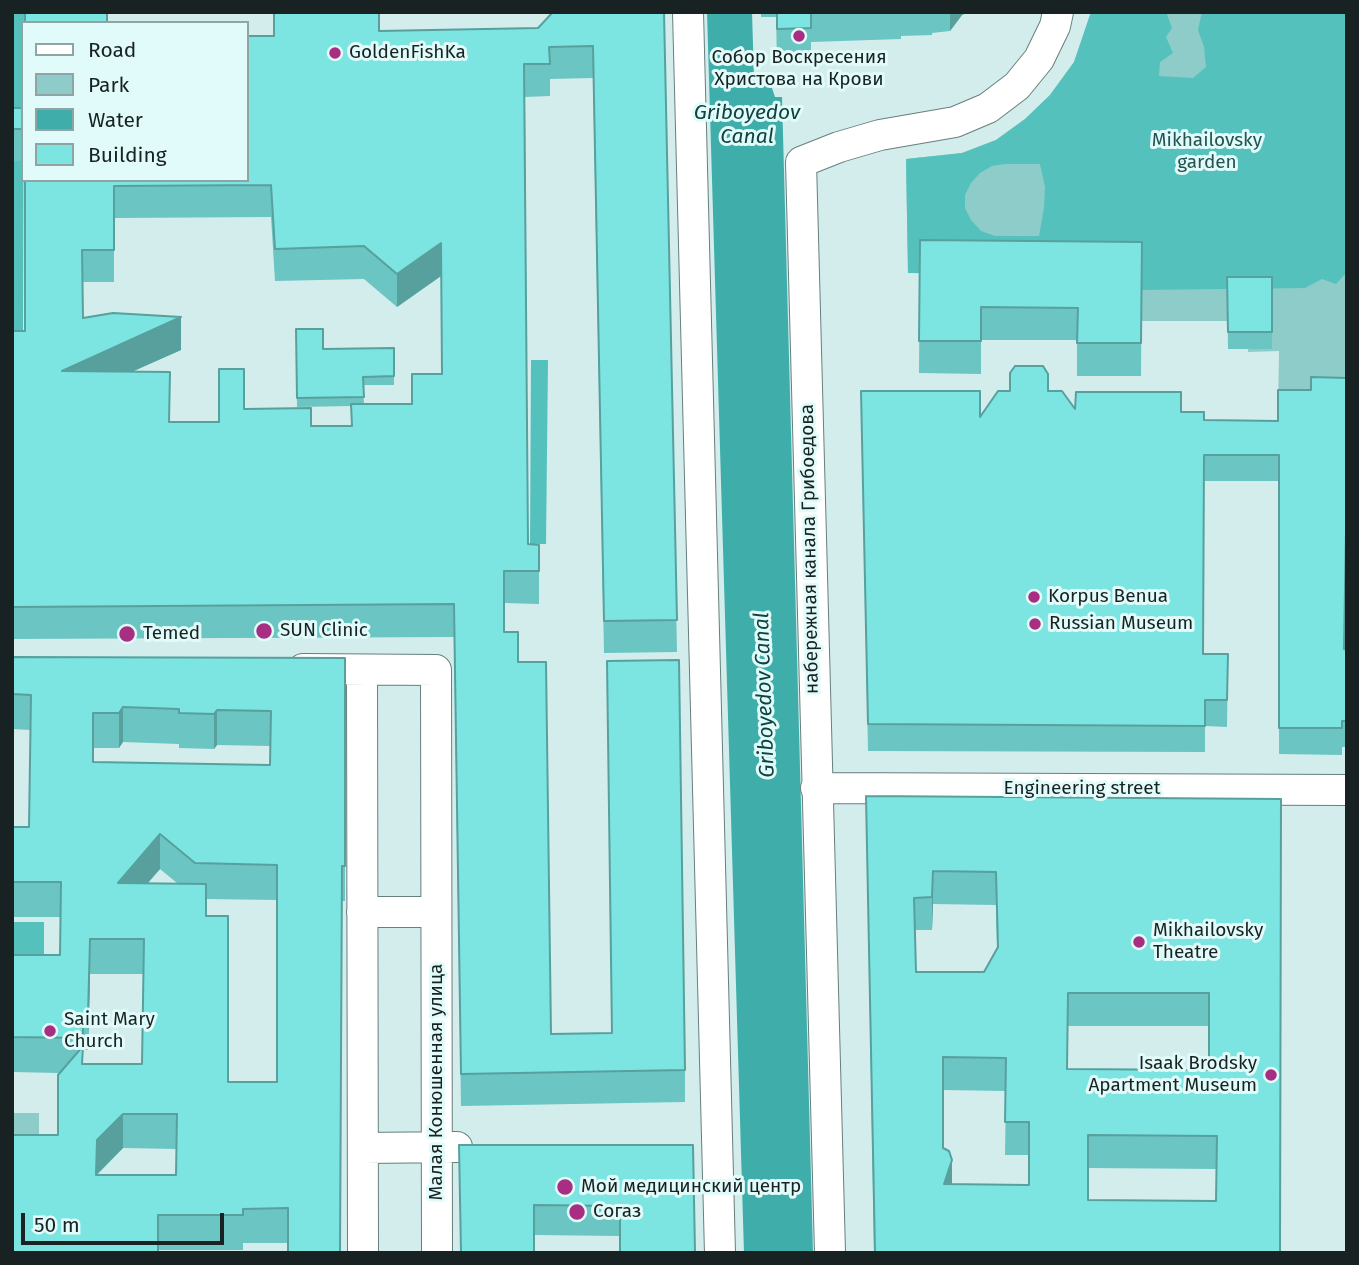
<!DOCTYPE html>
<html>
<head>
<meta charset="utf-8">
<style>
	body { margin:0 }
	#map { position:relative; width:1359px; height:1265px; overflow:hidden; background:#d3edec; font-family:"Fira Sans",sans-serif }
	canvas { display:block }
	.frame { position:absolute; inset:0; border:14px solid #192222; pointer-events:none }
	.legend { position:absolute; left:21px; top:21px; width:228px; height:161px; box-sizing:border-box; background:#e0fbf9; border:2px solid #90a4a3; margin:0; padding:9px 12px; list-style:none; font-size:21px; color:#192222 }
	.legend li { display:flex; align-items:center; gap:14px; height:35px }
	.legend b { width:35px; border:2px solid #90a4a3 }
	.scale { position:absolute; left:21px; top:1213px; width:203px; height:32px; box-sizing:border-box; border:4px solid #192222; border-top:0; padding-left:9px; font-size:21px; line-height:24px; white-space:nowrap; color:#192222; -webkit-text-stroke:5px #e0fbf9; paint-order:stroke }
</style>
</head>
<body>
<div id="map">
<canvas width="1359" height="1265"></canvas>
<div class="frame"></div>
<ul class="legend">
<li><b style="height:9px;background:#fff"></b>Road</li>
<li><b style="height:19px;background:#8dccc8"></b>Park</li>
<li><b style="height:19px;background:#3fada9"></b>Water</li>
<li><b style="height:19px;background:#7ce5e1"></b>Building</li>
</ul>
<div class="scale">50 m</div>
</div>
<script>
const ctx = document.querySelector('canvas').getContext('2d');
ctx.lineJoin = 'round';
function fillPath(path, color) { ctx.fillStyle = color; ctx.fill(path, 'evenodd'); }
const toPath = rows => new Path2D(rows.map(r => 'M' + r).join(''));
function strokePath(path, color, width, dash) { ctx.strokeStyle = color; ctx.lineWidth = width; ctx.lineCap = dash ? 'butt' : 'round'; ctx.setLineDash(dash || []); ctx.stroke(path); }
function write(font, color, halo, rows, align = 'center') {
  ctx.font = font + ' "Fira Sans",sans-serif'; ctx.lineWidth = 6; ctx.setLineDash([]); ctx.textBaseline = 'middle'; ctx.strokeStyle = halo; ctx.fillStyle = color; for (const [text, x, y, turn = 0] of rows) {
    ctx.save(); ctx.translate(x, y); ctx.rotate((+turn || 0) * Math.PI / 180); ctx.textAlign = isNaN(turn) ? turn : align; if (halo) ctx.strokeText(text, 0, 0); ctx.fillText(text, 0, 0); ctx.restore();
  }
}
fillPath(toPath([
	[1091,12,1347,12,1347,404,1278,416,1279,351,1248,352,1249,321,1141,321,1142,275,908,273,906,159,962,153,996,140,1025,119,1050,95,1074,62],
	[12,1113,39,1113,39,1146,12,1146]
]), '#8dccc8');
fillPath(toPath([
	[12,12,24,12,23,338,12,338],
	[1091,12,1166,12,1172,28,1166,37,1173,53,1160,62,1159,76,1193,78,1206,67,1204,47,1198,30,1202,12,1347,12,1347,272,1336,284,1322,279,1305,288,1141,290,1141,275,908,273,906,159,962,153,996,140,1025,119,1050,95,1074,62],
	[1005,164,1040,164,1045,187,1044,208,1039,236,995,236,981,231,971,220,965,208,965,195,971,183,980,173,992,166],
	[531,360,548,360,546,544,530,544],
	[12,922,44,922,44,958,12,958]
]), '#55c1bd');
fillPath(toPath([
	[707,12,752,12,754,78,770,82,775,97,782,97,813,1253,744,1253]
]), '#3fada9');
const minor = toPath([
	[688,12,720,1253],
	[303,669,436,670,437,1253],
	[362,670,363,1253],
	[816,788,1347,790],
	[362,912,436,912],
	[363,1148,457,1147],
	[830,1253,801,162,839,147,880,135,955,122,988,108,1017,86,1039,59,1055,26,1058,12]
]);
strokePath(minor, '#677f7d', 32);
strokePath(minor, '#fff', 30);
fillPath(toPath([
	[664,12,677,652,604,653,593,78,550,79,550,96,525,97,528,544,539,545,539,604,504,603,504,632,518,662,551,1034,685,1070,685,1102,461,1106,454,637,12,639,12,331,25,331,25,180,274,36,379,31,538,28],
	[271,217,275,281,364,279,397,307,441,276,442,374,412,404,364,404,363,385,394,385,394,348,323,349,296,329,297,407,351,406,351,426,311,426,244,409,219,422,170,422,133,371,181,350,83,318,82,282,114,282,114,218],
	[761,12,968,12,962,15,950,31,932,33,932,35,901,36,901,39,811,42,811,60,777,61,776,17,761,17],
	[12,108,23,108,23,161,12,161],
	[920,240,1142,242,1141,376,1077,376,1077,340,981,340,981,374,919,373],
	[1227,277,1272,277,1272,349,1228,349],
	[861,391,980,417,1048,391,1075,409,1181,412,1204,420,1278,421,1344,649,1347,650,1347,747,1342,747,1342,755,1279,754,1279,481,1204,481,1203,654,1228,654,1227,727,1205,726,1205,752,868,751],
	[12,657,345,658,345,901,342,901,288,1243,243,1243,243,1250,158,1250,58,1135,59,1073,12,1072,12,955,60,955,61,917,12,917,12,827,29,827,31,730,12,729],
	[123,742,179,744,179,748,214,749,217,745,271,746,270,765,93,762,93,748,119,748],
	[160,869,177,883,147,883],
	[206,899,277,900,277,1082,228,1082,206,916],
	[90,974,143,974,142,1064,83,1064,83,1050,88,1050],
	[123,1148,176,1149,176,1175,97,1175],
	[866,796,1281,799,1280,1253,874,1253],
	[933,904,996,905,997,948,984,972,916,972,915,930,932,930],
	[1068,1026,1209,1026,1209,1070,1067,1069],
	[943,1090,1006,1091,1005,1155,1029,1155,1029,1185,952,1184,943,1148],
	[1088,1168,1217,1169,1216,1201,1088,1200],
	[459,1145,693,1145,620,1236,534,1235]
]), '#6bc5c2');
fillPath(toPath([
	[950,12,968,12,962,15,950,31],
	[441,243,441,276,397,307,397,274],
	[181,317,181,350,62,403,62,371],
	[123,707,123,742,119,748,119,713],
	[217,710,217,745,214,749,214,714],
	[160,834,160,869,118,918,118,883],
	[933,871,933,904,932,930,932,897],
	[90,939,90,974,88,1050,88,1015],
	[123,1114,123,1148,96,1175,97,1140],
	[952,1160,952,1192,944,1184]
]), '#57a09e');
const building = toPath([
	[25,12,107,12,107,23,25,23,25,12],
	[292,12,379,12,379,31,538,28,553,12,664,12,677,620,604,621,593,46,549,47,550,64,524,64,528,544,539,545,539,571,504,571,504,632,518,632,518,662,546,662,551,1034,612,1033,607,661,679,660,685,1070,461,1074,454,604,12,607,12,331,25,331,25,180,247,180,247,36,274,36,274,13,292,12],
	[271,185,275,249,364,246,397,274,441,243,442,374,412,374,412,404,351,404,352,426,311,426,311,408,244,409,244,369,219,369,219,422,169,422,170,372,62,371,181,317,113,313,83,318,82,250,114,250,114,186,271,185],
	[777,12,811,12,811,28,777,29,777,12],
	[12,108,23,108,23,129,12,129,12,108],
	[920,240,1142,242,1141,343,1077,343,1078,308,981,307,981,341,919,341,920,240],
	[1227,277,1272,277,1272,332,1228,332,1227,277],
	[296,329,323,329,323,349,394,348,394,376,363,377,364,397,297,398,296,329],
	[1015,366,1043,366,1048,374,1048,391,1062,391,1075,409,1076,392,1181,392,1181,412,1204,412,1204,420,1278,421,1278,390,1311,390,1311,377,1347,378,1347,471,1344,649,1347,650,1347,721,1342,721,1342,728,1279,728,1279,455,1204,455,1203,654,1228,654,1227,700,1205,700,1205,726,868,724,861,391,980,391,980,417,998,391,1010,391,1010,373,1015,366],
	[12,657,345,658,345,866,342,866,340,1253,288,1253,288,1208,243,1209,243,1215,158,1215,158,1253,12,1253,12,1135,58,1135,58,1075,83,1046,82,1064,142,1064,144,939,90,939,88,1015,83,1015,83,1038,12,1037,12,955,60,955,61,882,12,882,12,827,29,827,31,695,12,694,12,657],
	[123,707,179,709,179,713,214,714,217,710,271,711,270,765,93,762,93,713,119,713,123,707],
	[160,834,195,863,277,865,277,1082,228,1082,228,916,206,916,206,884,118,883,160,834],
	[123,1114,177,1114,176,1175,96,1175,97,1140,123,1114],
	[866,796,1281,799,1280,1253,875,1253,866,796],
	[933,871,996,872,998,947,984,972,916,972,914,898,932,897,933,871],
	[1068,993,1209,993,1209,1070,1067,1069,1068,993],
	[943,1057,1006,1058,1005,1122,1029,1122,1029,1185,944,1184,952,1160,949,1151,943,1148,943,1057],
	[1088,1135,1217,1136,1216,1201,1088,1200,1088,1135],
	[459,1145,693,1145,695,1253,620,1253,620,1206,534,1205,534,1253,461,1253,459,1145]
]);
fillPath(building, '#7ce5e1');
strokePath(building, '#57a09e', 2);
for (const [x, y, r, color] of [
	[799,36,7,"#a72e83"],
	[335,53,7,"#a72e83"],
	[1034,597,7,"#a72e83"],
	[1035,624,7,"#a72e83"],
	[264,631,9,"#a72e83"],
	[127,634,9,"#a72e83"],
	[1139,942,7,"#a72e83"],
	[50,1031,7,"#a72e83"],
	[1271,1075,7,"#a72e83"],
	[565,1187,9,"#a72e83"],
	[577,1212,9,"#a72e83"]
]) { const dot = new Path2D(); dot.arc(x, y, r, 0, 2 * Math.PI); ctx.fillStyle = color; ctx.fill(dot); strokePath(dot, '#e0fbf9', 2.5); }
write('19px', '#192222', '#e0fbf9', [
	["GoldenFishKa",349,53],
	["Собор Воскресения",799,58,"center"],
	["Христова на Крови",799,80,"center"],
	["Korpus Benua",1048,597],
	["Russian Museum",1049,624],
	["SUN Clinic",280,631],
	["Temed",143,634],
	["Mikhailovsky",1153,931],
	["Theatre",1153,953],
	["Saint Mary",64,1020],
	["Church",64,1042],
	["Isaak Brodsky",1257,1064,"right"],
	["Apartment Museum",1257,1086,"right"],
	["Мой медицинский центр",581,1187],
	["Согаз",593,1212]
], 'left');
write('19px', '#245351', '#e0fbf9', [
	["Mikhailovsky",1207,141],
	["garden",1207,163]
]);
write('19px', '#192222', '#e0fbf9', [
	["набережная канала Грибоедова",810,549,-91],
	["Engineering street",1082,789],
	["Малая Конюшенная улица",437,1082,-90]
]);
write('italic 21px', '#104240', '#e0fbf9', [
	["Griboyedov",747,113],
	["Canal",747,137],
	["Griboyedov Canal",765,695,-92]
]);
</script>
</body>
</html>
